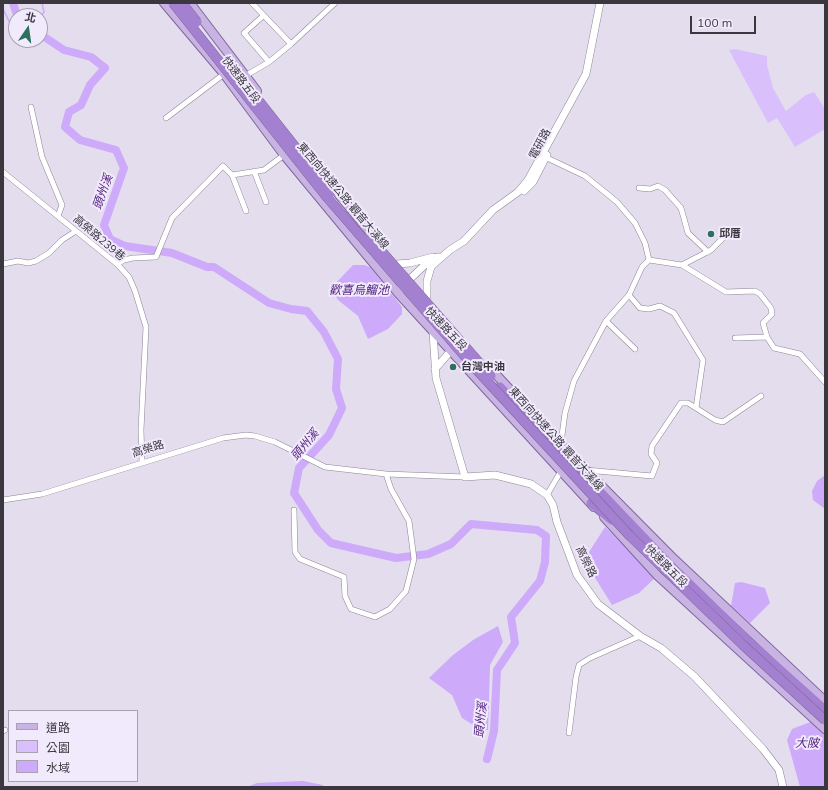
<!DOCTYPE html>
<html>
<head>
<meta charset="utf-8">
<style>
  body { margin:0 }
  #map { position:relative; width:828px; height:790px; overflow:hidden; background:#e4ddee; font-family:Mulish,"Noto Sans TC",sans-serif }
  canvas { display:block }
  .frame { position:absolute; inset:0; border:4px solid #3a373e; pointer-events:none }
  .legend { position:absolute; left:8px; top:710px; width:130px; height:72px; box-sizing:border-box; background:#f1eafc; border:1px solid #a8a2b0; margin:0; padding:5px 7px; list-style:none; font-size:12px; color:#3a373e }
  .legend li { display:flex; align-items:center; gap:8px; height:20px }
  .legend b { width:20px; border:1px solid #a8a2b0 }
  .north { position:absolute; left:8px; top:8px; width:40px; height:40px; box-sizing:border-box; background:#f1eafc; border:1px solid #a8a2b0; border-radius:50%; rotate:13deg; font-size:11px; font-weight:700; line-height:16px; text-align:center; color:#3a373e }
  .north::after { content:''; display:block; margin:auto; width:14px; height:18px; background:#2e6f5f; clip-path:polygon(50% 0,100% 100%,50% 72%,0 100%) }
  .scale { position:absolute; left:690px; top:16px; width:66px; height:18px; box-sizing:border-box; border:2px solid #3a373e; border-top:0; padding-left:5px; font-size:12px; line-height:14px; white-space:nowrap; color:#3a373e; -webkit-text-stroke:3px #f1eafc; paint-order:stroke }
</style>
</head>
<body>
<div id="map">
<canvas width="828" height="790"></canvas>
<div class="frame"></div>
<ul class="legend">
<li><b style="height:5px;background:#c8b3e3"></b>道路</li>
<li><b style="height:11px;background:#dabffd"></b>公園</li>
<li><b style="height:11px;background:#cdaafa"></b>水域</li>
</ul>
<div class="north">北</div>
<div class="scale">100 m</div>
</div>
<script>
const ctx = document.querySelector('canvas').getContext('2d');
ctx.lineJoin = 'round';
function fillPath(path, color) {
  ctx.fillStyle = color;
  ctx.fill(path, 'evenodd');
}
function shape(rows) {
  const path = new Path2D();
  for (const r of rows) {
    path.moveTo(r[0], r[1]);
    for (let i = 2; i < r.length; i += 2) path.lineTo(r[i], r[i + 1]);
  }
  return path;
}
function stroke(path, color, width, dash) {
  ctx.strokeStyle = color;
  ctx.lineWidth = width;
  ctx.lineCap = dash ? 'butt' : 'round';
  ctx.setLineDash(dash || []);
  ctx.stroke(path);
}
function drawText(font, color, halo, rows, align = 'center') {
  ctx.font = font + ' Mulish,"Noto Sans TC",sans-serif';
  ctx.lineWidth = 4;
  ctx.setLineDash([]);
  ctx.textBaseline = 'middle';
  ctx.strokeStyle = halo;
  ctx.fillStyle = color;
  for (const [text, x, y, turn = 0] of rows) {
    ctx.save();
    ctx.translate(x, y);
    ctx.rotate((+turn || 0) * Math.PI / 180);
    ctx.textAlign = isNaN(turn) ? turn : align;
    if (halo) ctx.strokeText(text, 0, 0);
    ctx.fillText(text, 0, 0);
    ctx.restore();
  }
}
fillPath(shape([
  [735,49,767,56,767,65,773,88,786,111,806,95,814,92,825,109,825,129,795,147,777,118,768,123,729,50]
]), '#dabffd');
fillPath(shape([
  [353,265,364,265,370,267,402,307,402,314,388,329,368,339,358,316,338,300,333,292,336,283],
  [825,475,825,509,813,500,812,491,817,481],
  [605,527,656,577,639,593,612,605,584,560],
  [741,582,765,588,770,603,750,623,731,606,735,583],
  [498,626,503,642,490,665,488,730,480,729,462,718,452,695,429,678,453,655,473,640],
  [813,721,825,732,825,787,800,787,787,740,792,729],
  [303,781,323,785,323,787,247,787,257,783]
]), '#cdaafa');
stroke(shape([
  [3,9,13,29,16,30],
  [40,18,44,12,42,3]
]), '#cdaafa', 1.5);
stroke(shape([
  [13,3,16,12,20,16],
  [40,34,64,50,91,57,105,68,90,85,81,105,69,112,65,127,80,140,116,150,124,168,104,225,110,239,125,246,172,253,207,267,214,267,269,303,291,309,307,311,324,332,338,359,336,389,342,408,329,435,299,468,294,493,318,530,331,543,396,558,428,554,451,544,471,524,537,530,546,536,545,562,540,581,511,617,515,643,497,670,494,731,487,759]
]), '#cdaafa', 8);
const street = shape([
  [252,3,291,44],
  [263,16,244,33,269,62],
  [245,76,269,62,291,44,335,3],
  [31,107,42,157,62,205,58,216],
  [166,118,224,74],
  [543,156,585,176,617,202,635,223,645,243,649,260],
  [254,171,266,202],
  [3,172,117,264,129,277,135,291,146,327,141,430,142,462],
  [232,175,246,211],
  [639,188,650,189,658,186,665,190,681,208,688,233,708,252],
  [649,260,682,265,726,292,755,291,760,294,771,308,772,314,763,323,767,337,774,348,800,354,825,382],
  [3,264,18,261,28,263,36,261,49,253,62,240,76,231],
  [117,264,124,260,133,258,156,257,172,218,223,166,232,175,264,170,284,155],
  [682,265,711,250,731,230],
  [629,295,640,308,649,309,660,306,674,313,703,360,696,408],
  [606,321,635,349],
  [735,338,767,337],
  [561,443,565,413,574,381,606,321,629,295,642,267,649,260],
  [586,470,652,476,657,463,651,454,652,446,681,403,688,403,715,420,723,422,761,396],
  [547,495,561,471],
  [3,500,42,494,223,438,246,435,255,436,275,442,325,467,386,474,465,477],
  [294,510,295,552,300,559,344,577,345,596,351,609,375,617,390,609,406,591,414,559,409,521,391,489,386,474],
  [3,731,5,730],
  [569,733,576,677,579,665,590,658,640,636]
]);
const secondary = shape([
  [524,191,533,182,547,155],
  [397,264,410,263,433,257],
  [398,293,410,279,429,261,438,257],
  [427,296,427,281,431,267,436,262,450,250,464,241,493,210,518,192,528,180,586,74,600,3],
  [433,332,436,378,465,477,495,475,531,484,547,495,553,505,557,522,577,575,598,604,640,636,661,648,694,676,763,749,779,770,783,787],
  [435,369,455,346]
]);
const primary = shape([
  [164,3,224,74,284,155,398,293,594,507],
  [190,3,257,91],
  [326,179,377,241],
  [488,366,574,458,674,559,825,701],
  [604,517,658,576,825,729]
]);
const highway = shape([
  [500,387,669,564,748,641,825,710],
  [591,503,612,520]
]);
stroke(street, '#8c8595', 6);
stroke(secondary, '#8c8595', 8);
stroke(primary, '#7f669d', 10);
stroke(highway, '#7f669d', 10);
stroke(street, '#fff', 5);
stroke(secondary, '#fff', 7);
stroke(primary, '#c8b3e3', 8);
stroke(highway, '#a480d0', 9);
const highwayBridge = shape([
  [173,3,325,195,475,368,630,536,743,645,825,720],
  [182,3,197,22],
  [248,87,331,192],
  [370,238,491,376]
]);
stroke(highwayBridge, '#7f669d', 10, []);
stroke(highwayBridge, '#a480d0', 9);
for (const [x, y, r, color] of [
  [711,234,4,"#2e6f5f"],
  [453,367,4,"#2e6f5f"]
]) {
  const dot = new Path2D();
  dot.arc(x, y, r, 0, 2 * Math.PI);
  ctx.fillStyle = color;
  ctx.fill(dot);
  stroke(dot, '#f1eafc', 1.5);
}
drawText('11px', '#3a373e', '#f1eafc', [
  ["快速路五段",241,80,53],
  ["電研路",540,144,-62],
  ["東西向快速公路 觀音大溪線",343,196,50],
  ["高榮路239巷",99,238,40],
  ["快速路五段",446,329,47],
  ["東西向快速公路 觀音大溪線",556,439,48],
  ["高榮路",148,449,-17],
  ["高榮路",586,562,64],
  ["快速路五段",666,566,45]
]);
drawText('bold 11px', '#3a373e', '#f1eafc', [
  ["邱厝",719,234],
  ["台灣中油",461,367]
], 'left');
drawText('italic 12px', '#52217d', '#f1eafc', [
  ["頭州溪",103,192,-70],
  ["歡喜烏鰡池",359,290],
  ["頭州溪",305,445,-50],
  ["頭州溪",481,720,-84],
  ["大陂",807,743]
]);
</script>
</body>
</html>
